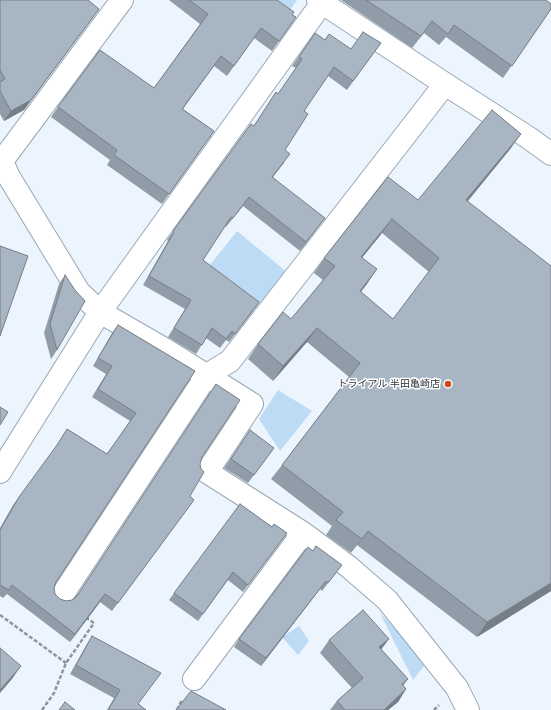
<!DOCTYPE html>
<html>
<head>
<meta charset="utf-8">
<style>
  body { margin:0 }
  canvas { display:block; background:#ecf4fd }
</style>
</head>
<body>
<canvas width="551" height="710"></canvas>
<script>
const ctx = document.querySelector('canvas').getContext('2d');
ctx.lineJoin = 'round';
function fillPath(path, color) {
  ctx.fillStyle = color;
  ctx.fill(path, 'evenodd');
}
function shape(rows) {
  const path = new Path2D();
  for (const r of rows) {
    path.moveTo(r[0], r[1]);
    for (let i = 2; i < r.length; i += 2) path.lineTo(r[i], r[i + 1]);
  }
  return path;
}
function stroke(path, color, width, dash) {
  ctx.strokeStyle = color;
  ctx.lineWidth = width;
  ctx.lineCap = dash ? 'butt' : 'round';
  ctx.setLineDash(dash || []);
  ctx.stroke(path);
}
function drawText(font, color, halo, rows, align = 'center') {
  ctx.font = font + ' Roboto,"Noto Sans JP",sans-serif';
  ctx.lineWidth = 3;
  ctx.setLineDash([]);
  ctx.textBaseline = 'middle';
  ctx.strokeStyle = halo;
  ctx.fillStyle = color;
  for (const [text, x, y, turn = 0] of rows) {
    ctx.save();
    ctx.translate(x, y);
    ctx.rotate((+turn || 0) * Math.PI / 180);
    ctx.textAlign = isNaN(turn) ? turn : align;
    if (halo) ctx.strokeText(text, 0, 0);
    ctx.fillText(text, 0, 0);
    ctx.restore();
  }
}
fillPath(shape([
  [264,0,297,0,286,16],
  [237,231,288,273,257,311,206,270],
  [278,390,312,411,280,451,259,419],
  [380,613,427,662,413,680],
  [299,626,309,641,298,655,282,637]
]), '#bedbf6');
const minor = shape([
  [318,0,445,84,529,138,551,154],
  [0,157,9,177,79,292,100,312,166,350,252,404,207,472,303,533,349,567,387,600,457,688,468,710],
  [2,161,122,0],
  [0,472,100,312,324,0],
  [61,597,207,375,230,361,445,84],
  [194,679,303,533]
]);
stroke(minor, '#9aa8b5', 24);
stroke(shape([
  [0,615,66,663],
  [42,710,54,693,66,663,94,623,85,617],
  [177,710,182,700],
  [434,710,439,705]
]), '#8f959d', 2.5, [4, 2]);
stroke(minor, '#fff', 22);
fillPath(shape([
  [0,0,99,9,24,110,4,121,0,114],
  [169,0,277,0,292,15,296,17,272,51,254,38,227,76,214,66,183,109,214,131,162,204,107,165,110,160,51,117,58,107,154,88,200,24],
  [341,0,546,0,551,9,503,78,446,37,439,45,424,33,412,48],
  [315,33,325,40,351,49,381,43,347,90,328,76,304,111,285,150,284,163,273,177,318,227,300,251,243,206,226,227,225,226,203,260,253,311,229,342,226,340,220,348,206,338,196,354,168,337,185,309,143,285,168,241,167,240,251,124,254,126,276,92,278,94,296,68,292,66],
  [511,148,468,201,551,591,477,637,357,545,351,553,326,535,332,526,271,479,282,465,349,377,307,342,273,381,248,359,258,344,291,319,323,280,314,273,324,258,418,200],
  [382,233,429,272,393,319,360,292,367,284,362,258],
  [65,275,57,350,51,359,44,333,59,284],
  [118,325,195,371,56,582,54,588,55,594,60,599,66,601,72,600,76,596,202,457,190,496,188,508,112,611,100,602,70,642,7,594,3,598,0,596,0,528,13,505,54,450,67,429,107,454,130,421,92,397,106,374,93,366,112,333],
  [244,439,274,448,248,483,224,468],
  [272,527,287,533,243,592,228,580,198,621,169,600,174,593],
  [336,573,322,591,320,589,261,666,234,647,239,639],
  [92,636,139,704,146,710,107,710,114,698,70,674,87,644],
  [389,639,381,649,408,679,403,686,406,689,398,702,388,710,330,710,337,701,352,688,320,653,329,640]
]), '#909ca7');
fillPath(shape([
  [99,9,24,110,4,121,11,111],
  [521,134,511,148,456,215,466,200],
  [325,218,318,227,300,251,306,242],
  [392,219,382,233,351,271,361,257],
  [377,269,367,284,350,306,360,291],
  [259,302,253,311,229,342],
  [317,328,307,342,273,381,283,366],
  [368,531,357,545,351,553,362,539],
  [326,581,320,589,261,666,266,658],
  [551,583,551,591,477,637,487,622],
  [105,594,100,602,70,642,75,634],
  [389,639,380,651,379,647],
  [21,666,12,679,0,693,0,690],
  [406,689,398,702,388,710,384,710]
]), '#767f88');
const building = shape([
  [0,0,88,0,99,9,31,100,11,111,0,91,0,82,5,79,0,70,0,0],
  [189,0,277,0,294,12,292,15,296,17,279,41,261,28,234,66,221,56,182,109,214,131,169,194,114,155,117,150,58,107,100,50,154,88,208,14,189,0],
  [366,0,546,0,551,4,551,9,512,66,454,25,448,34,432,21,421,36,366,0],
  [363,32,381,43,353,81,334,67,304,111,308,114,285,150,290,154,272,177,325,218,306,242,249,197,233,218,231,217,203,260,259,302,235,334,232,331,226,339,212,328,202,345,174,328,191,300,149,276,174,232,173,231,251,124,254,126,276,92,278,94,302,59,299,57,315,33,325,40,329,34,351,49,363,32],
  [492,110,521,134,466,200,551,266,551,583,487,622,368,531,362,539,336,520,343,512,282,465,360,363,317,328,283,366,258,344,283,312,291,319,335,266,324,258,388,177,418,200,492,110],
  [392,219,439,258,393,319,360,291,377,269,361,257,392,219],
  [0,246,28,256,0,336,0,246],
  [65,275,75,290,85,301,57,350,50,324,65,275],
  [118,325,195,371,56,582,54,588,55,594,60,599,66,601,72,600,77,596,216,384,240,400,202,457,200,464,201,469,204,472,190,496,194,500,118,603,105,594,75,634,12,585,9,590,0,585,0,530,19,497,57,445,67,429,107,454,136,413,98,389,112,366,98,358,118,325],
  [0,407,8,412,0,425,0,407],
  [250,430,274,448,254,475,231,459,250,430],
  [240,504,272,527,274,524,287,533,248,585,233,572,203,614,174,593,240,504],
  [316,546,342,565,328,583,326,581,266,658,239,639,308,547,313,551,316,546],
  [363,610,389,639,379,647,408,679,402,684,406,689,384,710,345,710,337,701,363,678,329,640,363,610],
  [92,636,161,673,138,704,146,710,108,710,120,690,76,665,92,636],
  [0,648,21,666,0,690,0,648],
  [191,691,226,710,176,710,191,691],
  [65,702,75,710,59,710,65,702]
]);
fillPath(building, '#a8b5c2');
stroke(building, '#767f88', 1);
for (const [x, y, r, color] of [
  [448,384,4,"#cf4817"]
]) {
  const dot = new Path2D();
  dot.arc(x, y, r, 0, 2 * Math.PI);
  ctx.fillStyle = color;
  ctx.fill(dot);
  stroke(dot, '#fff', 1.5);
}
drawText('10px', '#2d3238', '#fff', [
  ["トライアル 半田亀崎店",440,384]
], 'right');
</script>
</body>
</html>
